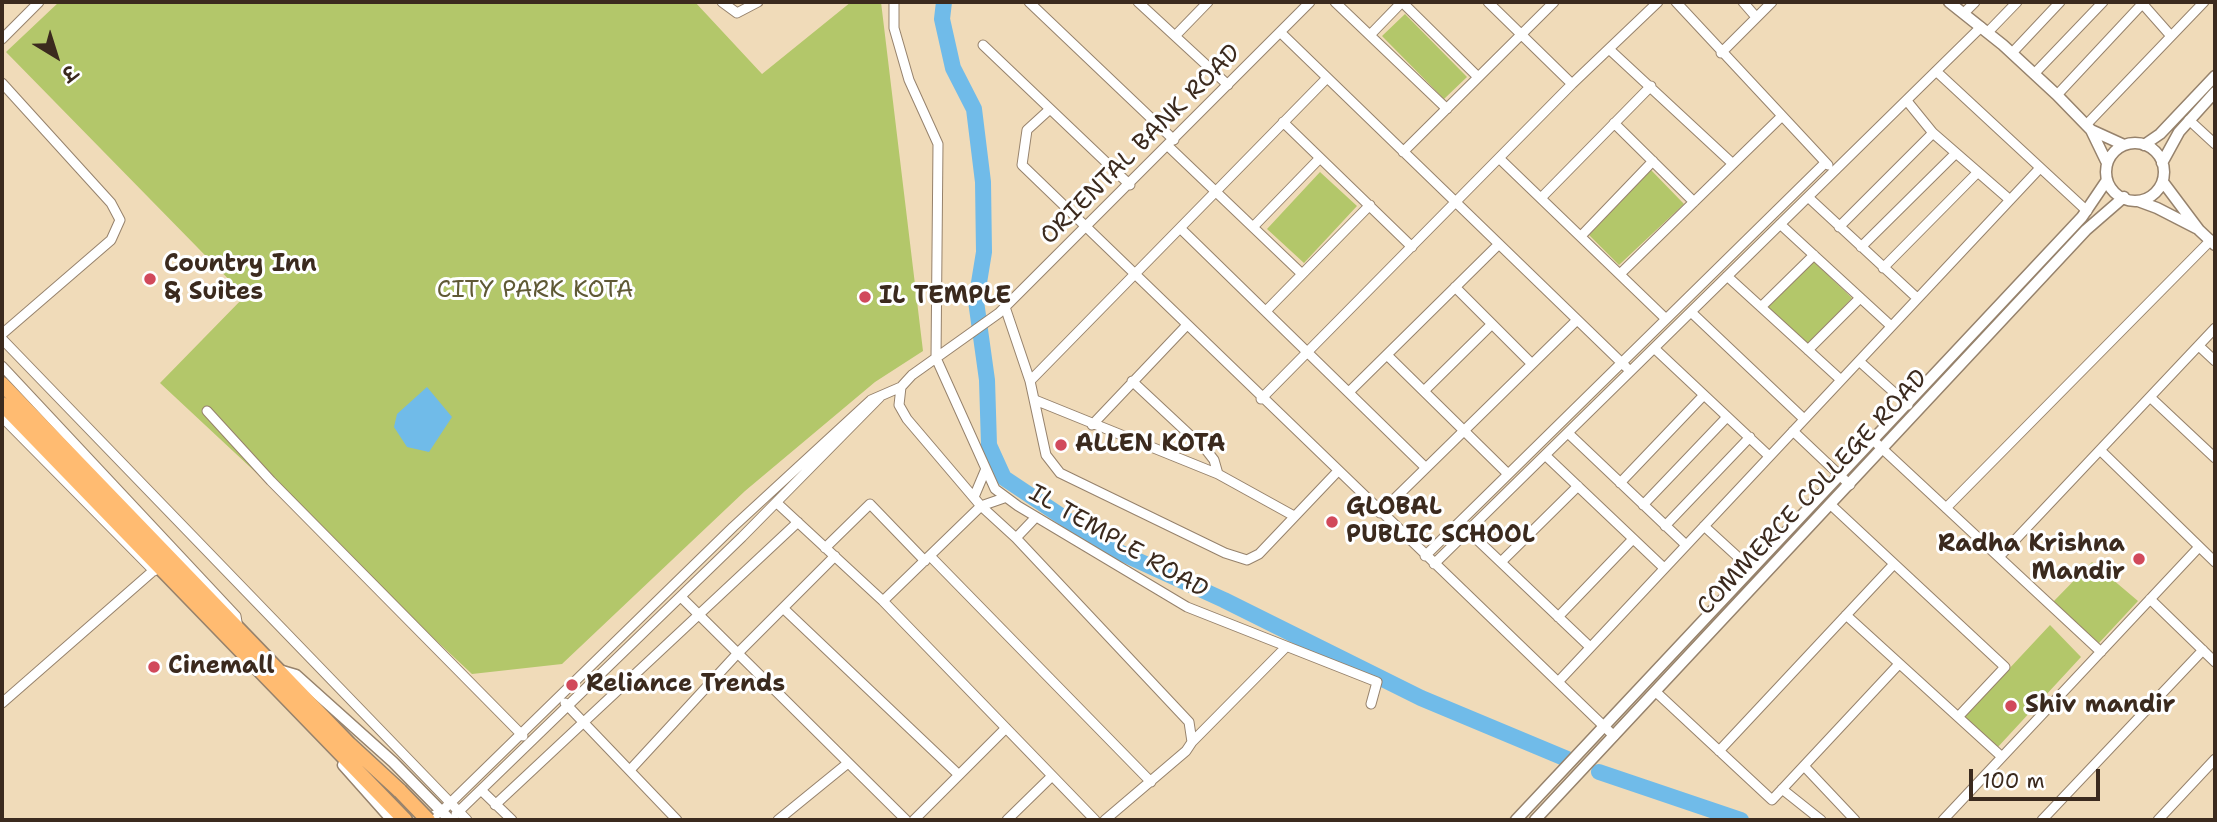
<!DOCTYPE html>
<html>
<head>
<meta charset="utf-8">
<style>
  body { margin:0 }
  #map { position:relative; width:2217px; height:822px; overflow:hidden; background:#f0dbb9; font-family:"Shantell Sans","Playpen Sans Deva",sans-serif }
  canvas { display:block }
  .frame { position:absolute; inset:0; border:4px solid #3b2a1e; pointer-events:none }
  .north { position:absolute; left:21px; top:21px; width:70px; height:70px; -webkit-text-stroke:5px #fff; paint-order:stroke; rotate:142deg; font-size:19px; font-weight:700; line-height:28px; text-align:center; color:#3b2a1e }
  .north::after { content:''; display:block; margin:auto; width:24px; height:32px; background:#3b2a1e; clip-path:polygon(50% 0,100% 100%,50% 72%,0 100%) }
  .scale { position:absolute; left:1969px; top:769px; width:131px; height:32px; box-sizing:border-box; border:4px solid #3b2a1e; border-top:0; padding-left:9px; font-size:21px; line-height:24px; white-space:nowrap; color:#3b2a1e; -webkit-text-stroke:5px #fff; paint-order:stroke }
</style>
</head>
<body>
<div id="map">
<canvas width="2217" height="822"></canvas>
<div class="frame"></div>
<div class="north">उ</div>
<div class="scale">100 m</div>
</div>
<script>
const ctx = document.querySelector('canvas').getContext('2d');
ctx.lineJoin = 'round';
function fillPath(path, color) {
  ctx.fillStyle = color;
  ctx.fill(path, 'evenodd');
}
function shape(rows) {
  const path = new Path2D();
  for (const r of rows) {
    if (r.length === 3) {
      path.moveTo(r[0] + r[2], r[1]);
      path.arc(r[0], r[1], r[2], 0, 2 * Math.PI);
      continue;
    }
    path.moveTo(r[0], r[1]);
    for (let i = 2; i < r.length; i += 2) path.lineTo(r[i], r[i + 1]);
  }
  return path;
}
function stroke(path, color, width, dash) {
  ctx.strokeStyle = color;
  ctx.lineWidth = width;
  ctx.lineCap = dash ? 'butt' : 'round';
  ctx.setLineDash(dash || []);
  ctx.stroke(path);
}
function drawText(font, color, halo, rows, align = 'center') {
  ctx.font = font + ' "Shantell Sans",sans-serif';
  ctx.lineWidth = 6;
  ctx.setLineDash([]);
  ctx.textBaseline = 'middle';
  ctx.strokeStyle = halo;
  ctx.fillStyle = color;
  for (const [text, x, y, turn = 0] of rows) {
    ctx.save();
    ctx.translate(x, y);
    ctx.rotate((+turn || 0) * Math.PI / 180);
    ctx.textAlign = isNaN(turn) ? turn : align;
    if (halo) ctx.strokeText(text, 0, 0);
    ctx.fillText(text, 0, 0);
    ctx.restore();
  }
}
fillPath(shape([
  [59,2,695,2,762,74,851,2,881,2,923,351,875,382,745,491,562,664,472,674,160,383,245,296,6,52],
  [1405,14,1467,77,1444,99,1382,36],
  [1651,170,1684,204,1619,265,1589,235],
  [1320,172,1357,206,1304,263,1267,229],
  [1812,260,1852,298,1808,345,1768,307],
  [2092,562,2138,601,2099,643,2053,602],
  [2050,625,2081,657,1997,748,1964,717]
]), '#b3c76a');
fillPath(shape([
  [427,387,452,417,429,452,407,447,394,427,397,414]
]), '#70bbe9');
stroke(shape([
  [944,2,942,19,953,68,974,109,983,182,984,252,976,301,987,380,989,445,1004,478,1106,546,1224,600,1421,698,1567,759],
  [1599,772,1741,820]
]), '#70bbe9', 16);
const minor = shape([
  [722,2,737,13,758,2],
  [894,2,894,28,909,80,938,144,936,358,995,489,1018,506,1187,607,1377,682,1371,704],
  [1029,2,1174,140],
  [1138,2,1228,85],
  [1335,2,1447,109],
  [1402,2,1478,77],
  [1488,2,1572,84],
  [1676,2,1828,165],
  [1743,2,1756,17],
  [2141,2,2171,36],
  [1964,13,1975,2],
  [1280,32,1626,367],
  [1988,32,2017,2],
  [1370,35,1402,2],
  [1175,36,1208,2],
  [2,39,39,2],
  [983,45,1130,185],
  [1609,49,1733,164],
  [1721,53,1772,2],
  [2012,53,2060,2],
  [1936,71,2087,211],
  [2034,74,2103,2],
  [2,83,111,203,120,220,111,240,2,334],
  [2057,95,2143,3],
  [1907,101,1933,133,2010,200],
  [1050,109,1027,130,1022,165,1614,736],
  [2189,120,2215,144],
  [1283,122,1412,247],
  [1614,123,1694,202],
  [2086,125,2204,2],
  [1168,146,1302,274],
  [1403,152,1554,2],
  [1500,159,1666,319],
  [1808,197,1917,298],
  [1541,198,1651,86],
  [1780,224,1891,326],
  [1253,227,1320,158],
  [1839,227,1933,133],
  [1180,228,1426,468],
  [1581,236,1653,161],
  [1861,247,1955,154],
  [1883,268,1977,173],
  [1620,274,1782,116],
  [1727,276,1841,380],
  [1455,287,1532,364],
  [1005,307,1030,381,1046,455,1060,473,1225,553,1247,560,1259,554,1337,472],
  [1761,307,1814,255],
  [1266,311,1370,205],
  [1691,312,1804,419],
  [2,339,467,820],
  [2199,346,2215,361],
  [1654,348,1769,456],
  [1808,350,1860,298],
  [1387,355,1508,474],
  [1859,361,1908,405],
  [2,366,236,616,238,628],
  [1030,381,1327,78],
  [1132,381,1207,451,1214,460,1218,474],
  [1424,391,1492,324],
  [1349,392,1499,244],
  [2150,397,2215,458],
  [1261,399,1572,84,1658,2],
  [1035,400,1218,474,1294,516],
  [207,411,271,481,523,736],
  [2,417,154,571],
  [1092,425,1186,326],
  [1793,431,1850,485],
  [1568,433,1686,545],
  [1874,441,2101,652],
  [2100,450,2215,562],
  [1545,455,1664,568],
  [1620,483,1703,396],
  [974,497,985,471],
  [1004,498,981,506,883,601,1095,820],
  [777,503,883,601],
  [1643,505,1727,417],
  [1831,505,2005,667,1958,717],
  [1946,508,2211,240],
  [1380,513,1577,320],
  [1665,526,1750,437],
  [1704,526,1751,569],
  [1468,531,1590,647],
  [1016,538,1036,517],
  [825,548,870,504,925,561],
  [930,556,1151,782],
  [1425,556,1825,163],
  [1999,557,2215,328],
  [1501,562,1578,486],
  [1434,564,1981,27],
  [681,597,906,820],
  [2150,599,2215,662],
  [783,608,959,775],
  [1846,615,2002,757],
  [1558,617,1633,539],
  [1558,682,2040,168],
  [1656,692,1772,800,1899,664],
  [2,703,161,564],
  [565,703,677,820],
  [1192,742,1286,647],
  [1719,751,1894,564],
  [1804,766,1855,820],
  [630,770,737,654,835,556],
  [1782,789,1821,820],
  [481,790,512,820],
  [495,805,798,522],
  [456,814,742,537,880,397],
  [424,820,441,812,733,527,871,400,901,387],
  [778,820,848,763],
  [914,820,1006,728],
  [1007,820,1052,776],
  [1105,820,1186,751,1192,742,1189,722,1016,538,981,506,907,419,899,405,901,387,912,375,999,313,1310,2],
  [1943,820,2199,547],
  [2042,820,2203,650],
  [2158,820,2215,759]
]);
const tertiary = shape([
  [1949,2,2003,45,2057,95,2091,130,2106,161],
  [2091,130,2124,145],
  [2135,172,29],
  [2144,145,2160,134,2215,76],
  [2162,163,2179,132,2215,92],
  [2163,182,2199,230,2215,245],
  [2138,201,2157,208,2196,228],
  [279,670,296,675,393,762,450,820],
  [343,765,392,820],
  [1516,820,2082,217,2107,180],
  [1535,820,2086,230,2124,197]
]);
const primary = shape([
  [2,384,349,744,400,791],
  [2,404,405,820]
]);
stroke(minor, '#96826c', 11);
stroke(tertiary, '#96826c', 13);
stroke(primary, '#96826c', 17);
stroke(minor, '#fff', 9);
stroke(tertiary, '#fff', 10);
stroke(primary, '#ffbb71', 14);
const primaryBridge = shape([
  [400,791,428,820]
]);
stroke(primaryBridge, '#96826c', 17, []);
stroke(primaryBridge, '#ffbb71', 14);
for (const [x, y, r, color] of [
  [150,279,7,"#d1495b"],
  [865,297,7,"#d1495b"],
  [1061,445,7,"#d1495b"],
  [1332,522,7,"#d1495b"],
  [2139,559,7,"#d1495b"],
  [154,667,7,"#d1495b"],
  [572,685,7,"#d1495b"],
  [2011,706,7,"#d1495b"]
]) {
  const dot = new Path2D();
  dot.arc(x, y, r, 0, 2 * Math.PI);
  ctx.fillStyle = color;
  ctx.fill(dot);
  stroke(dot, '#fff', 2.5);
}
drawText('24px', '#3b2a1e', '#fff', [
  ["ORIENTAL BANK ROAD",1141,145,-45],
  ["COMMERCE COLLEGE ROAD",1813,493,-47],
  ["IL TEMPLE ROAD",1118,542,30]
]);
drawText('bold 24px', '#3b2a1e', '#fff', [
  ["Country Inn",164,265],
  ["& Suites",164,293],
  ["IL TEMPLE",879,297],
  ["ALLEN KOTA",1075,445],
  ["GLOBAL",1346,508],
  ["PUBLIC SCHOOL",1346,536],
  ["Radha Krishna",2125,545,"right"],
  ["Mandir",2125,573,"right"],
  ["Cinemall",168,667],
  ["Reliance Trends",586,685],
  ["Shiv mandir",2025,706]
], 'left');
drawText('24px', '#5f5935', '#fff', [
  ["CITY PARK KOTA",535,291]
]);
</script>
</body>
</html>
